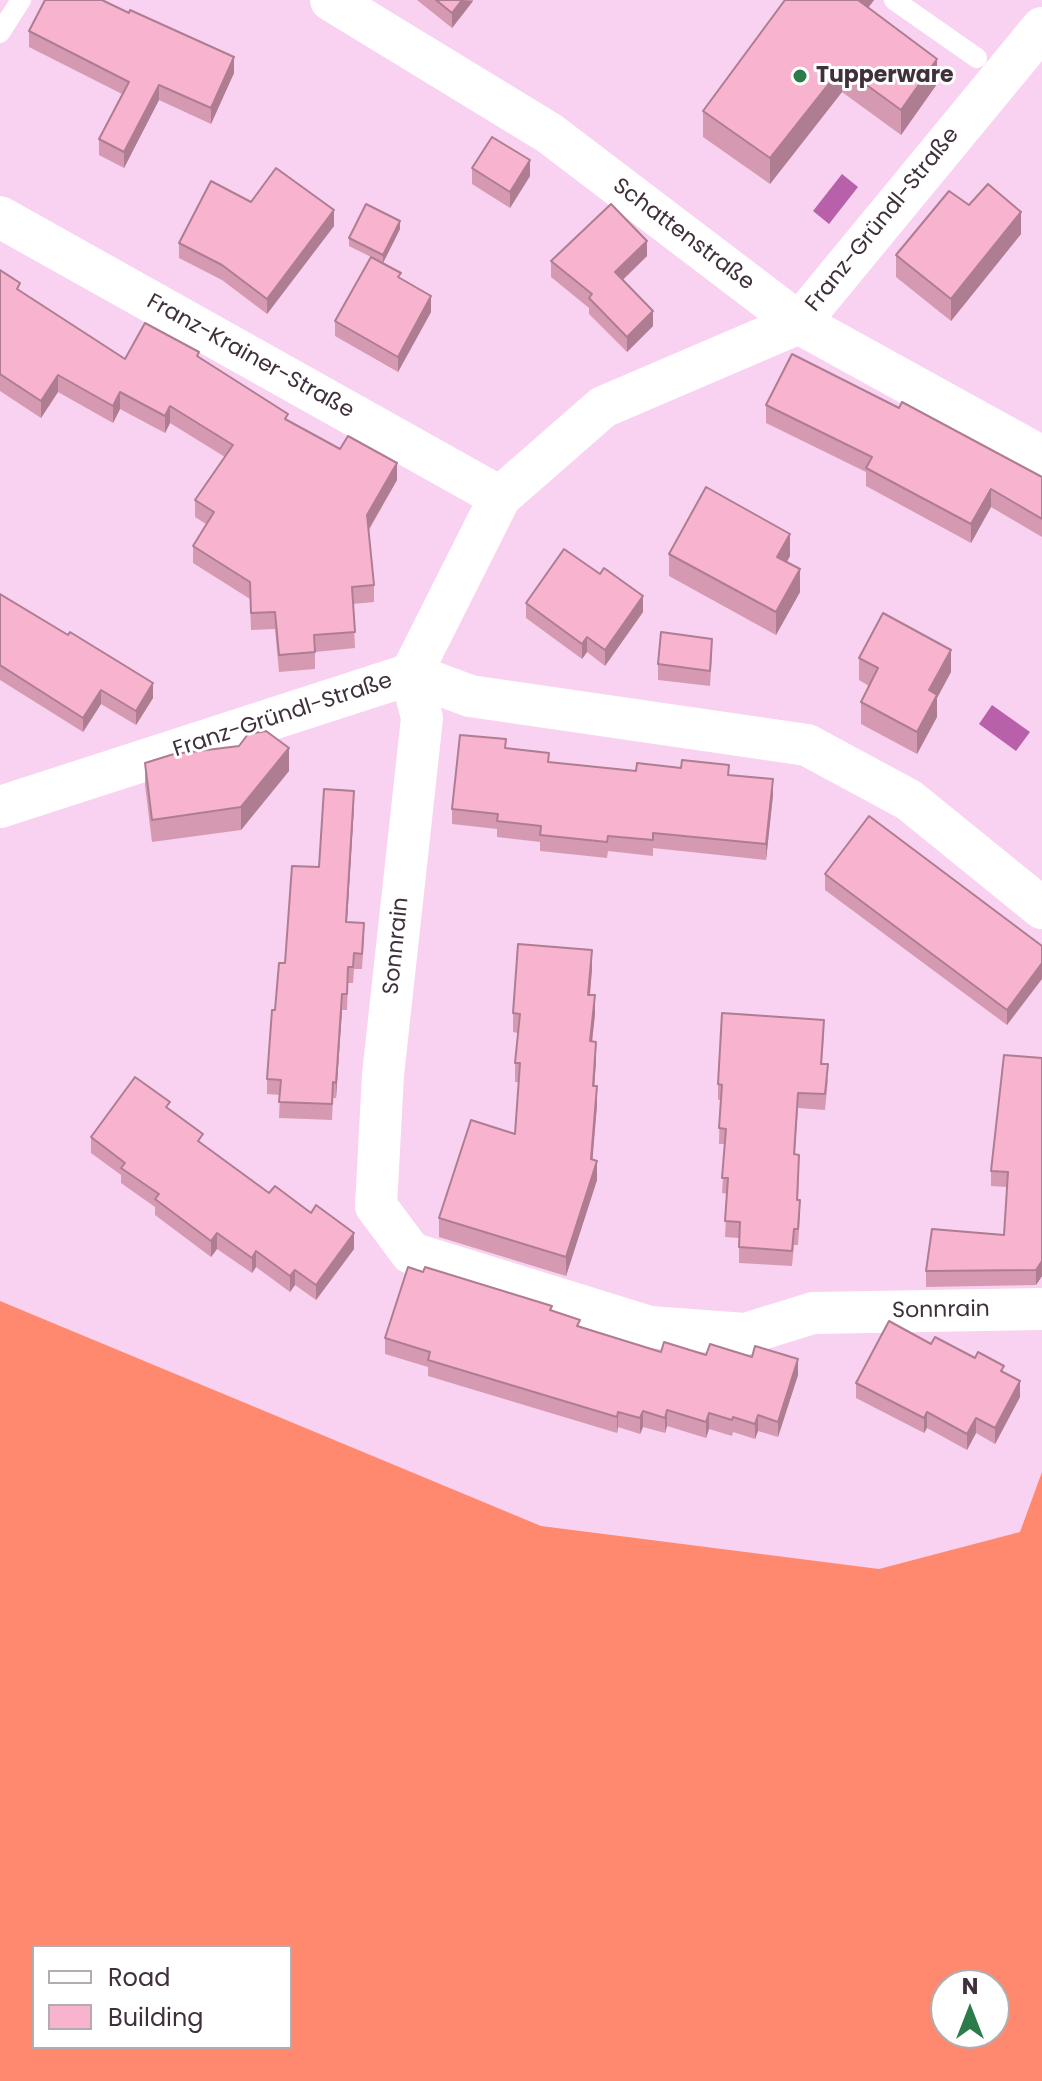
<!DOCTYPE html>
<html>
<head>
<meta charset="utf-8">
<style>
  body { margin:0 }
  #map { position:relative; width:1042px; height:2081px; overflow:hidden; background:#f8d2f0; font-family:Poppins,sans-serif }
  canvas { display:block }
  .legend { position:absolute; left:32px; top:1945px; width:260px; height:104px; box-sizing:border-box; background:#fff; border:2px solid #b2acb1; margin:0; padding:10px 14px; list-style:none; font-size:24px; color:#3f303c }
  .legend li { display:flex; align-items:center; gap:16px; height:40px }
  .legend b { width:40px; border:2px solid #b2acb1 }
  .north { position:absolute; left:930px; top:1969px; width:80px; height:80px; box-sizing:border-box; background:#fff; border:2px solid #b2acb1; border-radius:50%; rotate:0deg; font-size:22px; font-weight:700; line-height:32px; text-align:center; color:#3f303c }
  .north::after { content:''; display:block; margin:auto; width:28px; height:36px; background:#2c7b4b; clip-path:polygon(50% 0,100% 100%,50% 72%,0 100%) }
</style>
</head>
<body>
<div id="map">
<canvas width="1042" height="2081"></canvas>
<ul class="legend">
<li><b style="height:10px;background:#fff"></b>Road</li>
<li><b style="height:22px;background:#f8b3cf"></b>Building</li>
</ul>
<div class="north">N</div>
</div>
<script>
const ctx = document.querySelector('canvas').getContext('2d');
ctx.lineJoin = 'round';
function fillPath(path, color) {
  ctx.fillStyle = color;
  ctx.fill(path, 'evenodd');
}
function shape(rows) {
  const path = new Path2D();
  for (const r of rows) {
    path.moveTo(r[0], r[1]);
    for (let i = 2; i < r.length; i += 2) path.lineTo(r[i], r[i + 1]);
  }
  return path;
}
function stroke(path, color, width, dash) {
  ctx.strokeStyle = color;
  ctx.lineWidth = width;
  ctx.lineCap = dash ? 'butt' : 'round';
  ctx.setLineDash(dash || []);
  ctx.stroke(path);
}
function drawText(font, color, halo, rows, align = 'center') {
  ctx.font = font + ' Poppins,sans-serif';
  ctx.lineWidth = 6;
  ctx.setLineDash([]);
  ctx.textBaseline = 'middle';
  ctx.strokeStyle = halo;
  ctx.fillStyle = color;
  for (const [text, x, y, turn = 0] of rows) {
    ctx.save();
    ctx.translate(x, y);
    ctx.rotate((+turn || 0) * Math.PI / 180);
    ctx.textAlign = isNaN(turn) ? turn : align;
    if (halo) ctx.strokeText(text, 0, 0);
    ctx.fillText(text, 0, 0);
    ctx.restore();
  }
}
fillPath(shape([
  [0,1301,541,1526,879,1569,1020,1532,1042,1472,1042,2081,0,2081],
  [34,1947,290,1947,290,2047,34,2047],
  [946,1985,994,1985,994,2033,946,2033]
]), '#fe896f');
fillPath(shape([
  [842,174,858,187,829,224,813,211],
  [992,705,1030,732,1016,751,979,724]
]), '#b960ab');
stroke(shape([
  [894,0,977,58],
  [0,33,21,0]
]), '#fff', 20);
stroke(shape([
  [331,0,549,133,799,323,1042,457],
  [0,217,500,497],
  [411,674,422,718,383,1075,376,1206,411,1253,650,1327,745,1334,813,1313,1042,1309],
  [411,674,470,696,807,745,909,800,1042,908],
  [0,807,411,674,500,497,603,407,799,323,1042,28]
]), '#fff', 42);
fillPath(shape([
  [417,0,473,0,473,1,452,28],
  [785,0,874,0,868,8,937,84,901,135,842,92,770,184,703,137,703,111],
  [29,31,234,73,211,124,159,100,124,168,99,155,99,139,122,94,29,47],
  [472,168,530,176,510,208,472,184],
  [251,202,334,226,267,314,222,280,179,258,179,243],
  [969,205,1021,234,951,321,896,277,896,255],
  [400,229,383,263,401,279,431,312,398,372,335,336,335,321,371,257,349,246,349,238],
  [647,256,623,280,653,326,627,352,589,314,589,308,551,277,551,261],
  [0,270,20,291,125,359,199,358,288,420,397,480,369,530,374,585,374,602,353,604,355,648,315,652,315,669,279,672,275,629,251,630,250,599,193,563,193,546,206,524,195,517,195,500,225,457,170,423,165,433,120,409,113,423,58,392,41,418,0,391],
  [766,405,899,408,1042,477,1042,537,991,507,971,543,866,486,866,472,766,423],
  [669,554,790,556,787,562,800,592,776,635,669,576],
  [0,594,153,698,136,725,101,704,83,732,0,680],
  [526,603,643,612,605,666,587,652,582,659,526,618],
  [712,654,710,686,658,680,658,664],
  [859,658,951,672,937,698,937,717,917,754,861,724,861,702,869,686,859,680],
  [239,746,289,771,241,830,152,842,145,785,145,763],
  [506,748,549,762,636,771,729,775,773,795,766,860,653,848,653,856,608,851,607,858,540,851,540,842,497,837,497,829,452,824,452,809],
  [354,806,347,922,364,939,362,969,354,969,353,983,348,983,347,1010,342,1010,336,1098,333,1098,332,1120,279,1118,280,1095,267,1094,267,1079,275,1010,285,963,319,867],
  [825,874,1042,946,1007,1025,825,890],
  [592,969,590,995,595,1014,592,1041,596,1061,594,1086,597,1105,592,1159,597,1180,566,1276,439,1237,439,1218,515,1134,519,1082,515,1082,515,1063,518,1033,513,1032,513,1013],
  [824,1036,822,1064,828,1080,825,1110,798,1108,795,1155,799,1171,798,1200,800,1215,798,1245,794,1245,792,1266,739,1263,739,1238,725,1237,727,1194,722,1193,725,1144,719,1144,720,1100,718,1100,718,1084],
  [1042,1058,1042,1276,1036,1285,926,1287,926,1271,1004,1235,1007,1187,991,1186,991,1171],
  [170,1110,203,1145,269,1193,354,1249,316,1300,295,1285,290,1292,256,1267,252,1273,217,1249,211,1257,155,1215,155,1207,121,1183,121,1175,91,1153,91,1137],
  [552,1311,580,1326,661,1352,706,1355,798,1375,778,1437,758,1431,755,1439,733,1432,732,1436,709,1429,706,1438,667,1426,665,1433,643,1427,640,1434,618,1427,617,1433,428,1376,428,1367,385,1354,385,1338],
  [931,1344,1004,1373,1020,1397,995,1444,976,1433,967,1450,927,1428,924,1433,856,1398,856,1383]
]), '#d59ab2');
fillPath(shape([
  [462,0,473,1,452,28,452,13],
  [856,0,874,0,856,24],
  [234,57,234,73,211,124,211,108],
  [937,59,937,84,901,135,901,110],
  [842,67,842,92,770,184,770,158],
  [159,85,159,100,124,168,124,152],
  [530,160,530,176,510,208,510,192],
  [334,210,334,226,267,314,267,299],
  [1021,212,1021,234,951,321,951,299],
  [400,221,400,229,383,263,383,255],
  [647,241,647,256,615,287,615,272],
  [431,296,431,312,398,372,398,357],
  [653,311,653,326,627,352,627,337],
  [58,375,58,392,41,418,41,401],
  [120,392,120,409,113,423,113,406],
  [170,406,170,423,165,433,165,416],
  [397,463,397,480,367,532,367,515],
  [991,489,991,507,971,543,971,524],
  [790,534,790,556,777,579,777,557],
  [800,569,800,592,776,635,776,612],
  [643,596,643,612,605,666,605,650],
  [587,637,587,652,582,659,582,644],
  [951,650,951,672,937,698,937,717,917,754,917,732,929,690],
  [153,683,153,698,136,725,136,711],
  [101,690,101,704,83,732,83,718],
  [289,748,289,771,241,830,241,807],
  [773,779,773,795,766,860,766,844],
  [354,791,354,806,346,937,346,922],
  [592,950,592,969,588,1014,588,995],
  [1042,963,1042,979,1007,1025,1007,1010],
  [342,994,342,1010,336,1098,336,1083],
  [595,995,595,1014,590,1060,590,1041],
  [596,1042,596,1061,593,1105,593,1086],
  [597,1086,597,1105,591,1178,591,1159],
  [597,1161,597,1180,566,1276,566,1257],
  [217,1233,217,1249,211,1257,211,1241],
  [354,1233,354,1249,316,1300,316,1285],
  [256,1251,256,1267,252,1273,252,1258],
  [1042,1261,1042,1276,1036,1285,1036,1270],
  [295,1270,295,1285,290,1292,290,1276],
  [798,1359,798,1375,778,1437,778,1422],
  [1020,1381,1020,1397,995,1444,995,1428],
  [667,1410,667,1426,665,1433,665,1418],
  [643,1411,643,1427,640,1434,640,1418],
  [618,1412,618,1427,617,1433,617,1417],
  [927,1412,927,1428,924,1433,924,1418],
  [709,1413,709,1429,706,1438,706,1422],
  [758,1415,758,1431,755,1439,755,1424],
  [976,1418,976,1433,967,1450,967,1434]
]), '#ae7d91');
const building = shape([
  [45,0,102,0,129,13,130,10,234,57,211,108,159,85,124,152,99,139,129,82,29,31,45,0],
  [436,0,462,0,452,13,436,0],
  [785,0,858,0,937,59,901,110,842,67,770,158,703,111,785,0],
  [492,137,530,160,510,192,472,168,492,137],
  [276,168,334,210,267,299,222,265,179,243,211,181,251,202,276,168],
  [988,184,1021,212,951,299,896,255,949,191,969,205,988,184],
  [366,204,400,221,383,255,349,238,366,204],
  [611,204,647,241,615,272,653,311,627,337,589,298,592,294,551,261,611,204],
  [371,257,401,273,398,277,431,296,398,357,335,321,371,257],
  [0,270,20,283,17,289,125,359,145,323,199,352,197,356,288,414,285,419,340,449,348,436,397,463,367,515,374,585,352,587,355,632,314,635,315,652,279,655,275,612,251,613,250,582,193,546,214,512,195,500,233,445,170,406,165,416,120,392,113,406,58,375,41,401,0,374,0,270],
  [792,354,899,408,902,402,1042,477,1042,519,991,489,971,524,866,468,872,457,766,405,792,354],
  [706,487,790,534,777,557,800,569,776,612,669,554,706,487],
  [564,549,600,574,604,568,643,596,605,650,587,637,582,644,526,603,564,549],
  [0,594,68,635,70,632,153,683,136,711,101,690,83,718,0,665,0,594],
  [883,613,951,650,929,690,937,695,917,732,861,702,878,668,859,658,883,613],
  [661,632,712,639,710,671,658,664,661,632],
  [266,731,289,748,241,807,152,820,145,763,174,754,239,746,248,734,266,731],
  [460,735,506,739,505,748,549,753,548,762,636,771,637,763,681,768,682,760,729,765,728,775,773,779,766,844,653,833,653,840,608,836,607,842,540,835,541,826,497,821,498,814,452,809,460,735],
  [324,789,354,791,346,922,364,923,362,954,354,953,353,967,348,967,347,994,342,994,336,1083,333,1082,332,1104,279,1102,281,1080,267,1079,272,1010,275,1010,279,963,285,963,292,866,319,867,324,789],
  [869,816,1042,946,1042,963,1007,1010,825,874,869,816],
  [518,944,592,950,588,995,595,995,590,1041,596,1042,593,1086,597,1086,591,1159,597,1161,566,1257,439,1218,471,1120,515,1134,520,1063,515,1063,520,1014,513,1013,518,944],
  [722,1013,824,1020,821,1064,828,1064,825,1094,798,1093,794,1154,799,1155,797,1200,800,1200,798,1229,794,1229,792,1251,739,1247,740,1222,725,1221,728,1178,722,1178,726,1129,719,1128,722,1085,718,1084,722,1013],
  [1004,1055,1042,1058,1042,1261,1036,1270,926,1271,932,1229,1004,1235,1008,1172,991,1171,1004,1055],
  [135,1077,170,1102,166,1107,203,1134,198,1141,269,1193,275,1186,311,1213,316,1205,354,1233,316,1285,295,1270,290,1276,256,1251,252,1258,217,1233,211,1241,155,1199,159,1194,121,1168,125,1163,91,1137,135,1077],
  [408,1267,423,1272,425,1267,552,1306,550,1310,580,1320,577,1326,661,1352,664,1342,706,1355,710,1344,752,1357,755,1346,798,1359,778,1422,758,1415,755,1424,733,1417,732,1420,709,1413,706,1422,667,1410,665,1418,643,1411,640,1418,618,1412,617,1417,428,1360,430,1352,385,1338,408,1267],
  [889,1321,931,1344,935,1337,975,1358,978,1352,1004,1366,1001,1371,1020,1381,995,1428,976,1418,967,1434,927,1412,924,1418,856,1383,889,1321]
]);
fillPath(building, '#f8b3cf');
stroke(building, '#ae7d91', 2);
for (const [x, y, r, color] of [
  [800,76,8,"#2c7b4b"]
]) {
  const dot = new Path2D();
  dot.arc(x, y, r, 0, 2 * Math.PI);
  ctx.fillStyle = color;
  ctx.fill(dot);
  stroke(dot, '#fff', 3);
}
drawText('bold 22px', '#3f303c', '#fff', [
  ["Tupperware",816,76]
], 'left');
drawText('22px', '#3f303c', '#fff', [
  ["Franz-Gründl-Straße",883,220,-51],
  ["Schattenstraße",683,235,37],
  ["Franz-Krainer-Straße",250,357,29],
  ["Franz-Gründl-Straße",283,716,-18],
  ["Sonnrain",397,946,-84],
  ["Sonnrain",941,1311,-1]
]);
</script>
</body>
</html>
